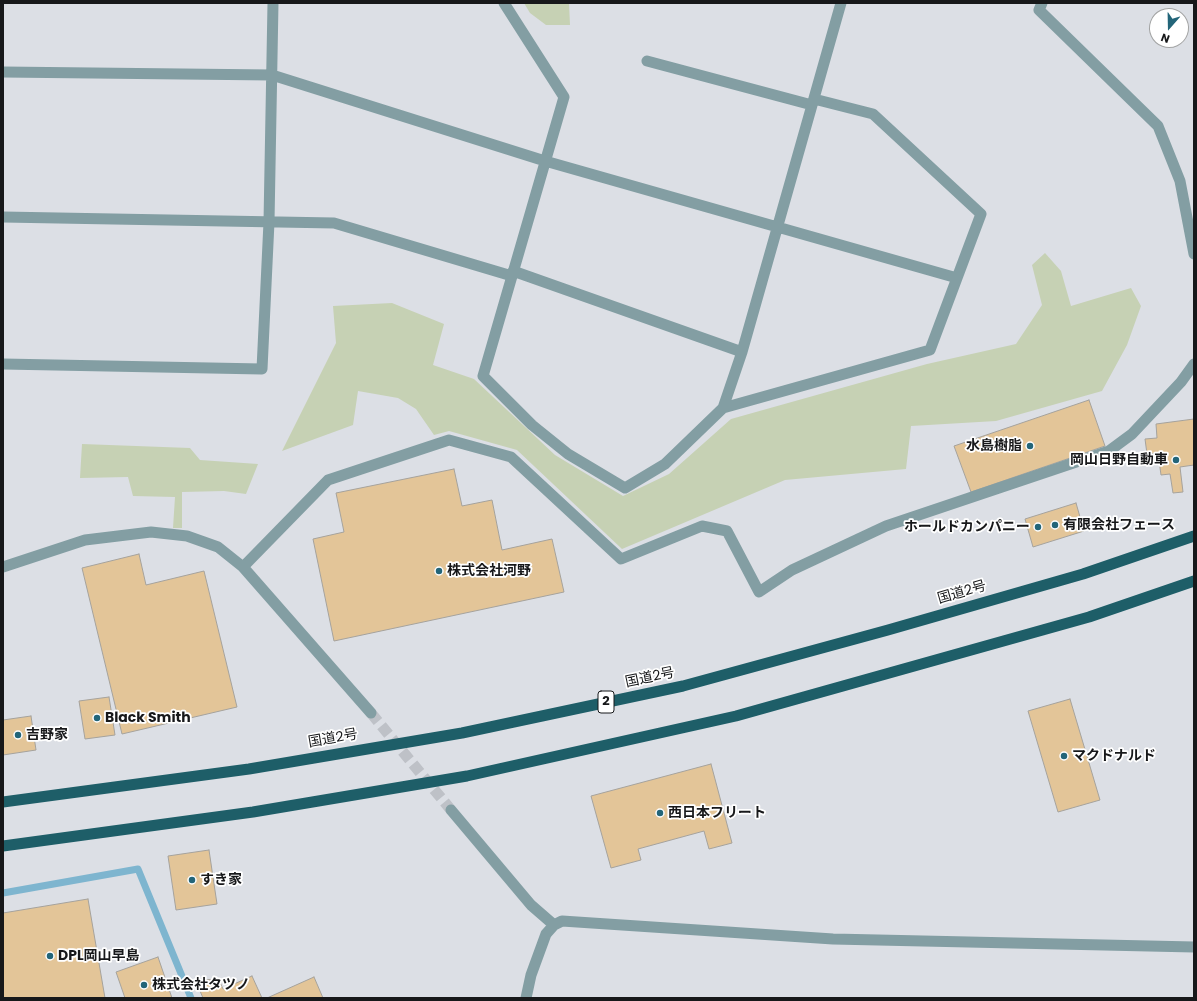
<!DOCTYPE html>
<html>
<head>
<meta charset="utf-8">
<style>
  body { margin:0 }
  #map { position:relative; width:1197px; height:1001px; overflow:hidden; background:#dcdfe5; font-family:Poppins,sans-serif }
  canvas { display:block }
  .frame { position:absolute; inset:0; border:4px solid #17181a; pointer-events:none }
  .north { position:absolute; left:1149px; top:8px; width:40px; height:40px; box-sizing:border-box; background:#fff; border:1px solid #a2a3a3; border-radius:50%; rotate:200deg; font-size:11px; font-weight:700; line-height:16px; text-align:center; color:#17181a }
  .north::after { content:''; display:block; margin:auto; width:14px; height:18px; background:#236579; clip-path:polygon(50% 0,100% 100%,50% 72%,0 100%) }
</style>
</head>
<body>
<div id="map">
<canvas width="1197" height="1001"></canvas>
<div class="frame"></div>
<div class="north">N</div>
</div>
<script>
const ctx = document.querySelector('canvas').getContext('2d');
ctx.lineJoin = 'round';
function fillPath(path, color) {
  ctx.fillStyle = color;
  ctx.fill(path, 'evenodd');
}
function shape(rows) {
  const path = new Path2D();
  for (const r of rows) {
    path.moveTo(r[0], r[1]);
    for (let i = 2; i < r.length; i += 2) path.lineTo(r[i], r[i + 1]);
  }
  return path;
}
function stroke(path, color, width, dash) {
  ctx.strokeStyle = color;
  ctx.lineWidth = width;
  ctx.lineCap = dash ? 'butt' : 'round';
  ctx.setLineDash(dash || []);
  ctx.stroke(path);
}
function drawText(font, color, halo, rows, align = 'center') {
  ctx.font = font + ' Poppins,"Noto Sans JP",sans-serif';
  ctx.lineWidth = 3.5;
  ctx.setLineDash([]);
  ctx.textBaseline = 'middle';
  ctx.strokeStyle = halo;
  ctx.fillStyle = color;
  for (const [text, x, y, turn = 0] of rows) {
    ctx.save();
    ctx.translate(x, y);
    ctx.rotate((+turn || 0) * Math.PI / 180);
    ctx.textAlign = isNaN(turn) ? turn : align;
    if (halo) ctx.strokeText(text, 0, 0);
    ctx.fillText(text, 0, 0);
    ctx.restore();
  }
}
fillPath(shape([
  [524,3,569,3,570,25,546,25,530,13],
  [1045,253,1061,271,1071,306,1131,288,1141,306,1127,345,1102,391,996,421,911,426,906,469,785,480,622,549,517,450,449,431,434,435,416,409,398,398,358,391,353,425,282,451,336,343,333,306,392,303,444,324,433,365,474,379,555,455,623,496,669,474,731,419,927,364,1016,344,1042,305,1032,265],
  [82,444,190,448,200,460,258,464,246,494,224,491,182,492,182,528,173,528,175,497,133,496,128,477,80,478]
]), '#c6d1b4');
stroke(shape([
  [3,893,138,869,191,998]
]), '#7eb5cf', 7);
const building = shape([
  [1089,400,1105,446,971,492,954,446,1089,400],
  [1194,419,1194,465,1180,467,1183,492,1173,493,1170,474,1161,475,1158,453,1147,454,1145,439,1157,438,1156,424,1194,419],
  [454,469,462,506,492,500,502,550,552,539,564,592,334,641,313,539,344,532,336,493,454,469],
  [1076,503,1084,531,1033,547,1025,519,1076,503],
  [139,554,146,585,204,571,237,707,122,734,82,568,139,554],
  [109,697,115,735,85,739,79,701,109,697],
  [1070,699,1100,800,1058,812,1028,711,1070,699],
  [31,716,36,750,3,755,3,720,31,716],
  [711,764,732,843,709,849,704,831,638,849,641,860,611,868,591,796,711,764],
  [209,850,217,904,176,910,168,856,209,850],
  [88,899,105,998,3,998,3,913,88,899],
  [158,957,172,998,125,998,116,972,158,957],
  [252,976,262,998,203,998,195,979,219,980,223,989,252,976],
  [314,977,323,998,267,998,314,977]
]);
fillPath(building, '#e3c598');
stroke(building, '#a5a29c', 1);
stroke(shape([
  [371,713,451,810]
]), '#bec1c7', 11, [11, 5.5]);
stroke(shape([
  [504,3,564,97,483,376,532,425,568,454,625,488,665,464,723,408,930,350,981,214,873,114,814,99],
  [1042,3,1039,10,1158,126,1180,181,1194,254],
  [647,61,812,105],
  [3,72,272,75,545,161,957,278],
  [3,217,334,223,512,276],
  [513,271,742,352],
  [3,364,262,369,269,222,273,3],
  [723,408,742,352,841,3],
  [3,567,85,540,151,532,187,536,218,547,243,567,371,713],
  [243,567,328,480,449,440,511,457,621,559,702,526,727,531,759,592,792,570,886,526,1109,451,1132,434,1181,382,1194,364],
  [451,810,531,905,554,925],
  [526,998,531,975,546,934,554,925,562,921,833,939,1194,947]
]), '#839ea3', 11);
stroke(shape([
  [3,802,249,769,462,733,683,686,888,630,1083,574,1194,536],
  [3,846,253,812,467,776,736,716,1089,617,1194,581]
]), '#1e5e68', 11);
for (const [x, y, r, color] of [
  [1030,446,4,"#236579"],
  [1176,460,4,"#236579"],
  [1055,525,4,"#236579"],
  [1038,527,4,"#236579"],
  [439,571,4,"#236579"],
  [97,718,4,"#236579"],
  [18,735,4,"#236579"],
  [1064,756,4,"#236579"],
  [660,813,4,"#236579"],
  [192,880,4,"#236579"],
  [50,956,4,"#236579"],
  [144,985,4,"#236579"]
]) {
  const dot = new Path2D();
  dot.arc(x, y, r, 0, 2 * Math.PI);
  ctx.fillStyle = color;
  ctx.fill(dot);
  stroke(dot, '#fff', 1.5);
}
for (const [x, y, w] of [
  [606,702,16]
]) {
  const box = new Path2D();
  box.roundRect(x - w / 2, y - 11, w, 22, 3);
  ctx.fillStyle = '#fff';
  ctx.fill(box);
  stroke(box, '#17181a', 1);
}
drawText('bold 13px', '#17181a', null, [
  ["2",606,702]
]);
drawText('bold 14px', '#17181a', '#fff', [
  ["水島樹脂",1022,446,"right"],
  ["岡山日野自動車",1168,460,"right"],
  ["有限会社フェース",1063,525],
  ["ホールドカンパニー",1030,527,"right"],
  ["株式会社河野",447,571],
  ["Black Smith",105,718],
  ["吉野家",26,735],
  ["マクドナルド",1072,756],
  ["西日本フリート",668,813],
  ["すき家",200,880],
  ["DPL岡山早島",58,956],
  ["株式会社タツノ",152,985]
], 'left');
drawText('14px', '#17181a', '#fff', [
  ["国道2号",962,593,-16],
  ["国道2号",650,678,-12],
  ["国道2号",333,739,-10]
]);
</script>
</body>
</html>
